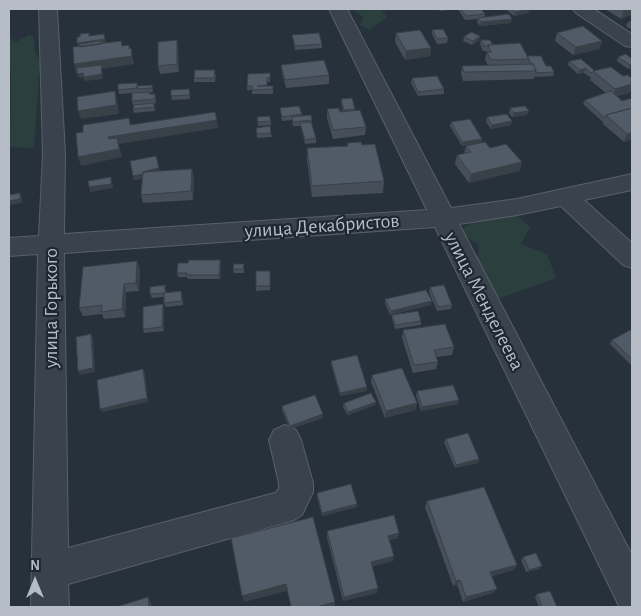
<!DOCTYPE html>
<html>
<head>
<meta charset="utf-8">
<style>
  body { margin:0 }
  #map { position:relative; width:641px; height:616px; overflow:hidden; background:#27313b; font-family:"Alegreya Sans",sans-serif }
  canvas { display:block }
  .frame { position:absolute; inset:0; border:10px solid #b6bdc7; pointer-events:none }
  .north { position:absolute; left:10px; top:556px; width:50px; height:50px; -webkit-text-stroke:4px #1f2731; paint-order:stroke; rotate:0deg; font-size:14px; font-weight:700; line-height:20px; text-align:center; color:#b6bdc7 }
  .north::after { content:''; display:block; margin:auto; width:18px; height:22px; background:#b6bdc7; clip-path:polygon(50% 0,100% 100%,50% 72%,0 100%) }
</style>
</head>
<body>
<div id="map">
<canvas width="641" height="616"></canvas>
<div class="frame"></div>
<div class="north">N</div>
</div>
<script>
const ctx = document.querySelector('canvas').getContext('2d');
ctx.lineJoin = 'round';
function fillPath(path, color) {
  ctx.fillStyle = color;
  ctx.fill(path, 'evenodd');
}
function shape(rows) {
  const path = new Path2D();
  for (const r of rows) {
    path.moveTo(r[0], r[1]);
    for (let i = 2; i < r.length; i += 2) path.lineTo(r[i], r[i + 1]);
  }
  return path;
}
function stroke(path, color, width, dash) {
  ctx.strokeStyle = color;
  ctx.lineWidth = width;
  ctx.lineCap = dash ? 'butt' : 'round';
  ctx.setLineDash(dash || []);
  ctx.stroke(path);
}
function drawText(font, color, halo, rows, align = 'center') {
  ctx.font = font + ' "Alegreya Sans",sans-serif';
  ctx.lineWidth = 4.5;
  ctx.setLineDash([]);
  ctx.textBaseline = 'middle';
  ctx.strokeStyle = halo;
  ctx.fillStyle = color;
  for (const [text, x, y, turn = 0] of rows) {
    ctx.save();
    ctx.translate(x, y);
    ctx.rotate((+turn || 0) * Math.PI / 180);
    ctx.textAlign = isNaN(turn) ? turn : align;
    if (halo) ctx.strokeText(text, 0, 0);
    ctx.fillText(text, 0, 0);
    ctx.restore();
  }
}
fillPath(shape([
  [352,9,381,9,387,17,369,30,360,25,364,18],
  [28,35,33,36,35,51,40,63,34,148,10,147,11,71,9,71,9,37,16,42],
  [513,212,530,227,521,244,547,254,556,278,498,299,476,265,479,246,459,231,473,222]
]), '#2b3f3e');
fillPath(shape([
  [590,9,596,9,632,33,632,37,590,9]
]), '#3e4f62');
const minor = shape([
  [39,9,57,9,65,154,64,234,427,210,329,9,347,9,451,208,517,199,632,174,632,190,584,200,632,243,632,268,623,265,561,206,517,215,459,224,632,555,632,607,619,606,435,227,64,253,68,548,275,493,279,489,279,483,269,440,274,430,285,425,296,430,301,440,313,483,313,492,302,515,294,520,68,584,69,607,31,607,38,254,9,256,9,238,39,236,43,154,39,9],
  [573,9,593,9,632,34,632,47,625,46,576,13,573,9]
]);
stroke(minor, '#58606a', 2);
fillPath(minor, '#3a424c');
fillPath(shape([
  [438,9,481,9,485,14,485,17,511,23,480,26,477,22,478,19,465,20,458,9,440,11],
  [507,9,529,9,528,13,514,16,507,10],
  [605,9,632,9,621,19],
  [632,21,632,30,626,26,628,22],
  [432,30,448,38,447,43,437,44,432,34],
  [396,33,431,48,430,56,405,60,395,42],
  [557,33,602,41,599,49,573,55,555,41],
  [292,35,322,44,322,48,295,50,293,39],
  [480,36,479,40,472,45,463,41,464,37],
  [481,40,527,56,546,66,554,72,553,76,534,77,534,79,463,81,461,74,462,66,488,65,485,60,487,51,483,51,480,44],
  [178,48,179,72,160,74,158,66],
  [618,57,632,59,632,68,628,69,617,61],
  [569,61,595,71,632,89,631,90,629,93,617,96,622,101,632,98,632,139,624,142,603,124,603,122,583,104,585,100,606,93,590,80,591,77,590,77,584,73,578,74,568,65],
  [281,65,329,75,329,84,286,88,282,73],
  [270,73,270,82,267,82,267,86,273,86,273,94,252,94,252,90,247,90,247,86],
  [216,74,215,82,194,82,194,78],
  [412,78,444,89,444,94,418,96,411,83],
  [137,83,138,86,152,85,153,92,150,93,150,94,155,94,156,103,154,104,155,111,134,113,133,109,134,105,133,105,132,101,132,93,119,94,118,90],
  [189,89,190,99,172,100,171,96],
  [341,99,355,109,355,110,366,127,365,135,333,139,327,118,327,109,343,111,341,103],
  [280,108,302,114,302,116,312,120,312,125,316,138,316,143,305,144,301,126,293,126,292,120,282,121],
  [510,108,527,115,512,117,509,113],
  [257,117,271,121,271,125,258,126],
  [487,117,511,125,491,129,486,122],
  [451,122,482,139,481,142,490,148,522,162,519,171,469,183,455,164,457,155,464,154,466,146,471,144,462,146,450,126],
  [256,128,271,133,272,137,257,138],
  [347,143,384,181,383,193,312,197,307,160,307,148,347,146],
  [160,171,194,178,193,200,143,203,141,195,142,179,134,180,133,176],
  [220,260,221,264,220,279,188,279,187,277,178,277,177,273,188,263],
  [137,261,140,269,139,291,126,292,125,317,104,319,102,314,83,316,79,308],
  [244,264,244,273,234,273,233,269],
  [270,271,270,290,256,291,256,286],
  [430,287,452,305,451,309,437,311,429,292],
  [166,290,166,293,181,291,182,295,183,305,166,307,164,303,164,297,152,298,150,294],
  [385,299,431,305,390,315,385,303],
  [164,308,164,331,144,333,143,329],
  [392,315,421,321,421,325,395,329,392,319],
  [632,329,632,366,610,344,612,340],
  [403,330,454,347,452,355,436,357,438,362,436,369,413,373,402,338],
  [331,361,367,391,340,396,331,364],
  [372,375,417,403,415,410,385,418,371,382],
  [417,391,459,400,457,404,421,411,416,395],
  [376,402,375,405,348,415,343,407,344,403],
  [282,406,323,414,323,418,290,429,282,410],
  [446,439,479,459,478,463,455,468,444,442],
  [317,493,357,504,357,507,322,516,317,496],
  [427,501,517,565,513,570,492,576,493,593,463,602,457,585,453,586,425,507],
  [327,531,398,538,389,540,393,561,372,566,377,593,343,601,327,537],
  [523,557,539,569,526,572,521,560],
  [537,594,557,607,539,607,535,597]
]), '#454e59');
fillPath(shape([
  [529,9,528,13,514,16,515,12],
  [630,9,632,9,632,15,621,19,624,11],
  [512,19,511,23,480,26,481,22],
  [104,34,106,43,79,47,77,43],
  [480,36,479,40,472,45,473,41],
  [177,40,178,48,179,72,177,64],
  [602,41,599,49,573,55,576,47],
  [129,45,131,53,131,48,134,64,102,69,103,79,85,81,84,78,79,78,77,74,101,69,76,73,74,64],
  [431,48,430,56,405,60,406,51],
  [630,65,632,65,632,68,628,69],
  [586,68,584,73,578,74,580,70],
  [632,82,632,88,629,93,612,97,615,89],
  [115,91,117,99,119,114,81,119,78,111],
  [529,111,527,115,512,117,514,113],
  [129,118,132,126,217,120,218,128,119,144,122,157,81,166,78,157,111,148,108,137,130,125],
  [512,121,511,125,491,129,492,125],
  [632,132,632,139,624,142,627,134],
  [482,139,481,143,462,146,462,142],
  [156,156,160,173,147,175,146,171],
  [522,162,519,171,469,183,471,174],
  [192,169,194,178,193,200,191,191],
  [146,173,148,178,134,180,133,176],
  [111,177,112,181,113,188,90,192,89,187],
  [20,193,22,197,22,203,10,205,9,201],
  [220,260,221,264,220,279,219,275],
  [137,261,140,269,139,291,136,283],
  [124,284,126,292,125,317,122,309],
  [432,301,431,305,390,315,391,311],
  [163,304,164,308,164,331,162,327],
  [91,334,93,338,95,372,80,375,78,371],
  [143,369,145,373,148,402,102,412,100,409],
  [367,387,367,391,340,396,340,393],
  [459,400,457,404,421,411,422,407],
  [376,402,375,405,348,415,348,412],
  [417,403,415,410,385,418,386,411],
  [323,414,323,418,290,429,290,426],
  [479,459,478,463,455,468,456,465],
  [357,504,357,507,322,516,322,513],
  [399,533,398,538,386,541,388,536],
  [394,556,393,561,370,567,371,562],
  [517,565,513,570,487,577,490,572],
  [542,566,539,569,526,572,529,570],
  [460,580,457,585,453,586,456,581],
  [286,584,287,591,244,602,242,596],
  [378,588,377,593,343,601,344,597],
  [497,589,493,593,463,602,466,597],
  [148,597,151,602,152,607,149,607],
  [335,602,335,607,316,607]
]), '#384048');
const building = shape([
  [461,9,481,9,485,14,466,16,461,9],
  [511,9,529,9,515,12,511,9],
  [621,9,630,9,624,11,621,9],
  [509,14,512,19,481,22,478,18,509,14],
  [632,21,632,25,628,22,632,21],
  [583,26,602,41,576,47,557,33,583,26],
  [443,29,448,38,437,39,432,30,443,29],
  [420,30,431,48,406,51,396,33,420,30],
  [471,32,480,36,473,41,464,37,471,32],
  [89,33,89,36,104,34,105,39,77,43,77,37,80,37,80,34,89,33],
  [319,33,322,44,295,46,292,35,319,33],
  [177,40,177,64,158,66,158,42,177,40],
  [481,40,490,40,492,44,488,45,488,46,484,46,481,40],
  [101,41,101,44,80,47,80,44,101,41],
  [121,41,122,46,129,45,129,49,131,48,132,56,74,64,73,47,121,41],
  [520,43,529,59,496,60,490,59,487,52,491,52,488,45,520,43],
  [626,54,632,59,632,65,630,65,618,57,626,54],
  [527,56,541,56,546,66,551,66,554,72,536,73,536,71,533,64,531,64,527,56],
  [581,59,595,71,591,73,586,68,580,70,569,61,581,59],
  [324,60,329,75,285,80,281,65,324,60],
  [533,64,536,71,464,72,462,66,533,64],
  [101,65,102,74,84,77,83,73,77,74,77,68,101,65],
  [611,67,623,76,628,75,632,79,632,82,630,82,632,84,615,89,593,71,611,67],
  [195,70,215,70,214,78,194,78,195,70],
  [270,73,270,78,267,78,267,85,257,86,273,86,273,89,252,90,252,86,247,86,248,74,270,73],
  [437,76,444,89,418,92,412,78,437,76],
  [137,83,137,88,118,90,118,84,137,83],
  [152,85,152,88,137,89,137,86,152,85],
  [189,89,190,95,171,96,171,90,189,89],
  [115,91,116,105,78,111,77,97,115,91],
  [611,91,622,101,632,98,632,108,606,115,605,118,585,100,611,91],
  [150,92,149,94,155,94,155,99,132,101,132,93,150,92],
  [352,98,355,109,344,110,341,99,352,98],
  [154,103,154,107,133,109,134,105,154,103],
  [299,106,302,114,282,117,280,108,299,106],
  [525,106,529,111,514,113,510,108,525,106],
  [339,108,340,112,360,110,366,127,333,130,327,109,339,108],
  [632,108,632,132,627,134,606,115,632,108],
  [215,112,217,120,108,137,109,139,117,138,119,149,78,157,76,133,83,132,83,125,129,118,130,125,215,112],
  [507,114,512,121,492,125,487,117,507,114],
  [311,115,312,120,293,122,292,117,311,115],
  [269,116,271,121,258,122,257,117,269,116],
  [470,119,482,139,462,142,451,122,470,119],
  [311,122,316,138,305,140,300,123,311,122],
  [270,126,271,133,257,134,256,128,270,126],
  [361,142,362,145,375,144,384,181,312,186,307,148,348,146,347,143,361,142],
  [485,142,490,148,506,144,522,162,471,174,457,155,471,152,466,146,485,142],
  [156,156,159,168,146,171,146,172,143,172,143,174,133,176,130,161,156,156],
  [192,169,191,191,141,195,143,172,192,169],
  [111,177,111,184,89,187,88,181,111,177],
  [20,193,20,199,9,201,9,195,20,193],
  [189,260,220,260,219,275,186,275,187,273,177,273,178,263,188,263,189,260],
  [137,261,136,283,124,284,122,309,101,312,102,305,79,308,83,267,137,261],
  [234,264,244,264,243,269,233,269,234,264],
  [256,271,270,271,270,286,256,286,256,271],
  [165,285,165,293,150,294,150,287,165,285],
  [444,285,452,305,438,307,430,287,444,285],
  [426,290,432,301,391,311,385,299,426,290],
  [181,291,182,301,164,303,164,293,181,291],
  [163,304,162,327,143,329,143,307,163,304],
  [418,311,421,321,395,325,392,315,418,311],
  [445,324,454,347,434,350,438,362,414,365,403,330,445,324],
  [632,329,632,359,612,340,632,329],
  [91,334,93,368,78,371,76,337,91,334],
  [357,355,367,387,340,393,331,361,357,355],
  [402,368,417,403,386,411,372,375,402,368],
  [143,369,147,398,100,409,97,380,143,369],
  [453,385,459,400,422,407,417,391,453,385],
  [371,393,376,402,348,412,344,403,371,393],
  [315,395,323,414,290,426,282,406,315,395],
  [468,433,479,459,456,465,446,439,468,433],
  [351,484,357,504,322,513,317,493,351,484],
  [484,487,517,565,490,572,497,589,466,597,460,580,456,581,427,501,484,487],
  [394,515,399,533,388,536,394,556,371,562,378,588,344,597,327,531,394,515],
  [313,517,335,602,316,607,291,607,286,584,242,596,231,538,313,517],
  [536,553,542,566,529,570,523,557,536,553],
  [550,591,557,607,542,607,537,594,550,591],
  [148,597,149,607,116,607,148,597]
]);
fillPath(building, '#505b67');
stroke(building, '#384048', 1);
drawText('20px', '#b6bdc7', '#1f2731', [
  ["улица Декабристов",322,226,-4],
  ["улица Менделеева",484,301,63],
  ["улица Горького",51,308,-90]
]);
</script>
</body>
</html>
